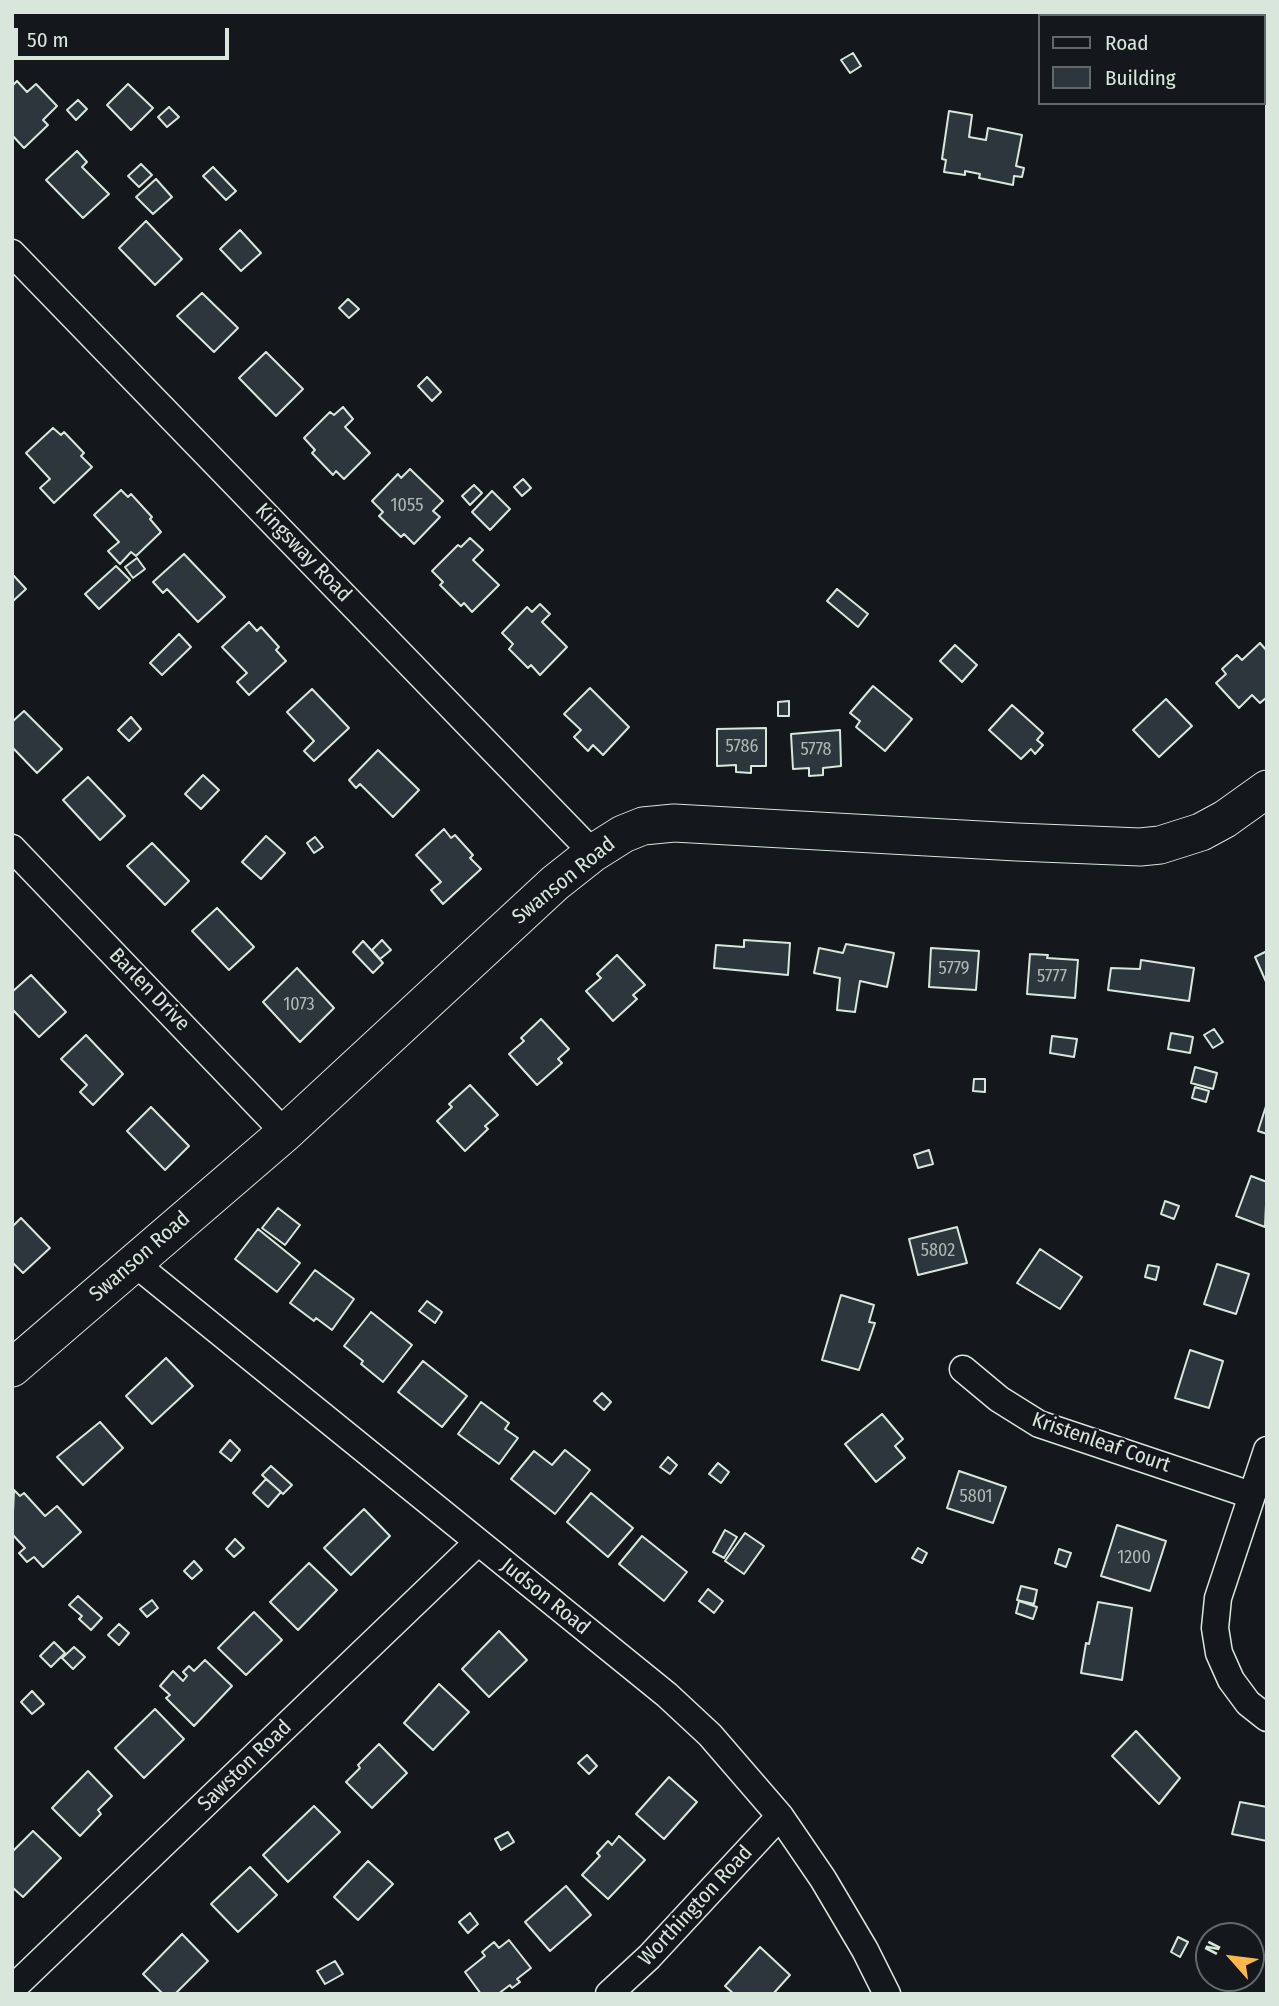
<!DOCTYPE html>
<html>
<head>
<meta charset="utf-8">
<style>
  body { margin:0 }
  #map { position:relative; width:1279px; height:2006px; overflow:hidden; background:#14181c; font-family:"Fira Sans Condensed",sans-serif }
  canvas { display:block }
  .frame { position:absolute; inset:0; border:14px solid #d8e6dc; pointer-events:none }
  .legend { position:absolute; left:1038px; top:14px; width:228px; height:91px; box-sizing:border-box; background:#14181c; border:2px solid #626a69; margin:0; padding:9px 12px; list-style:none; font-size:21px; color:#d8e6dc }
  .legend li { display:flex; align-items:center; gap:14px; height:35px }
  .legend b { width:35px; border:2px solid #626a69 }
  .north { position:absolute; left:1195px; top:1922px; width:70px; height:70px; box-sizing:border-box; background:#14181c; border:2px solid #626a69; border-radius:50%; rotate:298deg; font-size:19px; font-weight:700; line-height:28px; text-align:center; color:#d8e6dc }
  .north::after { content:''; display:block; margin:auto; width:24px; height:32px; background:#ffb74d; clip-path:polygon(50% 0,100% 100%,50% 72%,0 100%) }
  .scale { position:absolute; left:14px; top:28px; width:215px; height:32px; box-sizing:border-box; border:4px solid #d8e6dc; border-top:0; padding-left:9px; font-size:21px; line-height:24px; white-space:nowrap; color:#d8e6dc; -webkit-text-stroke:5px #14181c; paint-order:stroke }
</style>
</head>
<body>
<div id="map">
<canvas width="1279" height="2006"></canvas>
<div class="frame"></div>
<ul class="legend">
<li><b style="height:9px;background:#14181c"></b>Road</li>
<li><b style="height:19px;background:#2c363c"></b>Building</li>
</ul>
<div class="north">N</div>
<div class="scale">50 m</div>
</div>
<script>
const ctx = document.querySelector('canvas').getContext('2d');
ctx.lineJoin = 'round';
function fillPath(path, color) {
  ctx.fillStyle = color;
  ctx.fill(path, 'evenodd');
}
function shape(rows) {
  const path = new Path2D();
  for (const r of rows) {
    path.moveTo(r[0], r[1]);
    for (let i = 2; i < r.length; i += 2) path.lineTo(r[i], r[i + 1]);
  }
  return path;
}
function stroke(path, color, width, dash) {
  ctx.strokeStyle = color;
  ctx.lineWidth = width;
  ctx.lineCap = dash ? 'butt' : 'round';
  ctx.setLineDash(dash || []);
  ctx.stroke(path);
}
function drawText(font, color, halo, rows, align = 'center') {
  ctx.font = font + ' "Fira Sans Condensed",sans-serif';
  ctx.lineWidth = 5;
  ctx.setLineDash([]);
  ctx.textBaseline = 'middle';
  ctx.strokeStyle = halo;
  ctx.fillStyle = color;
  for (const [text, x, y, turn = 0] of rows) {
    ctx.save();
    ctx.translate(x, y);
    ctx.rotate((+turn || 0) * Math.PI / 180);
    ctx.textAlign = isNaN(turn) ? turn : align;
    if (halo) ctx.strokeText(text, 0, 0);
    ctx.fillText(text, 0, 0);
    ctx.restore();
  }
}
const building = shape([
  [853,53,861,66,850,73,841,60,853,53],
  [17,81,27,92,36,84,57,106,43,120,48,125,24,148,12,135,12,86,17,81],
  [128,84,153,108,131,130,107,105,128,84],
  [78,100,87,109,76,120,67,110,78,100],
  [169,107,179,117,167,127,158,117,169,107],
  [949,111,972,115,969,137,986,140,988,128,1022,135,1016,166,1024,168,1022,177,1014,176,1013,185,979,178,980,174,965,171,965,175,944,172,946,160,942,159,949,111],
  [77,151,87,162,82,167,109,194,83,218,46,180,77,151],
  [141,164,152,175,139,187,128,176,141,164],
  [213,167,236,191,226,200,203,176,213,167],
  [156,179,172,197,153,214,136,197,156,179],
  [146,221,182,259,155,285,119,248,146,221],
  [240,230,261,253,241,271,220,249,240,230],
  [202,293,238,328,214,352,177,316,202,293],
  [348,299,359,309,349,318,339,308,348,299],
  [266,352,303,389,276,416,239,378,266,352],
  [427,377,441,392,432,401,418,386,427,377],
  [343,407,353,419,345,427,370,453,344,479,336,471,333,475,312,453,315,450,304,438,330,412,334,415,343,407],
  [53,428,61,435,64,432,84,453,81,456,92,467,54,503,40,488,50,479,26,453,53,428],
  [410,469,443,501,433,511,440,517,414,544,404,534,401,537,379,516,383,512,372,501,398,474,401,478,410,469],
  [523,479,531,488,522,496,514,487,523,479],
  [474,485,482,493,470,505,462,496,474,485],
  [121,490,128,497,131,494,152,517,150,519,161,532,136,556,131,552,120,564,108,551,119,542,94,515,121,490],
  [492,491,510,509,490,530,472,512,492,491],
  [470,538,483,550,473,560,499,585,472,612,464,603,461,606,440,585,443,582,432,571,458,545,461,547,470,538],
  [184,554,225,597,198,622,167,589,163,593,153,582,184,554],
  [137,558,145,569,133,578,125,567,137,558],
  [116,566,130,580,99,609,85,594,116,566],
  [14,576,26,589,12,602,12,578,14,576],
  [837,589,868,614,858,627,827,601,837,589],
  [540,604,550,614,542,622,567,647,540,675,531,665,528,668,509,649,513,644,502,633,527,607,532,612,540,604],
  [249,622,257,631,261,627,279,647,276,650,286,661,249,695,237,682,247,673,222,647,249,622],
  [179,634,191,647,162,675,150,663,179,634],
  [1260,643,1267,651,1267,697,1260,703,1252,695,1239,708,1216,683,1226,674,1222,669,1237,655,1242,660,1260,643],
  [955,645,977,665,962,682,940,661,955,645],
  [873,686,912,719,885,751,856,727,860,721,850,713,873,686],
  [590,688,629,727,603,755,593,745,588,751,574,737,581,730,564,714,590,688],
  [312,689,349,728,314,761,304,751,314,741,287,712,312,689],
  [1166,699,1192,726,1159,757,1133,730,1166,699],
  [789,701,789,716,778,716,778,702,789,701],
  [1012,705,1043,733,1037,740,1043,745,1035,754,1031,749,1021,759,989,730,1012,705],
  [24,711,62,749,37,773,12,747,12,722,24,711],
  [131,717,141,729,129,741,118,730,131,717],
  [766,728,766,766,751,766,751,773,736,772,736,765,717,766,717,729,766,728],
  [840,730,841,766,823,768,823,775,809,776,809,768,793,769,791,734,840,730],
  [378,750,419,790,393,817,360,784,356,788,349,780,378,750],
  [203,775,219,790,201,809,185,794,203,775],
  [88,777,125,816,100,840,63,800,88,777],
  [444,829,451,838,455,835,473,855,470,858,481,869,443,904,431,890,441,882,416,855,444,829],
  [266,836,285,853,261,879,242,862,266,836],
  [315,837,323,847,314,853,307,843,315,837],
  [152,843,189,881,165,905,127,866,152,843],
  [217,908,254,947,229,970,192,931,217,908],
  [382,940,391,950,380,959,372,950,382,940],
  [744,940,790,943,788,975,714,968,716,945,744,947,744,940],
  [363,941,383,963,373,973,353,952,363,941],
  [846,944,894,953,887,987,860,981,855,1012,837,1010,840,978,814,973,819,948,843,953,846,944],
  [931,948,979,951,976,990,929,987,931,948],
  [1267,951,1267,984,1255,957,1267,951],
  [1030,954,1048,955,1047,958,1078,960,1075,998,1027,994,1030,954],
  [617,955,645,985,633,995,637,999,613,1021,586,991,601,978,597,974,617,955],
  [1141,960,1194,968,1189,1001,1108,990,1111,968,1140,969,1141,960],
  [297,968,334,1008,300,1042,263,1002,297,968],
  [31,975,66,1012,39,1037,12,1009,12,992,31,975],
  [541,1019,569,1049,558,1059,562,1063,537,1085,509,1054,524,1041,521,1038,541,1019],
  [1214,1029,1223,1042,1213,1048,1204,1035,1214,1029],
  [1171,1033,1193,1037,1190,1053,1168,1049,1171,1033],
  [86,1035,123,1074,93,1105,80,1092,87,1085,61,1059,86,1035],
  [1052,1036,1077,1039,1074,1057,1050,1053,1052,1036],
  [1195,1067,1217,1073,1213,1089,1191,1083,1195,1067],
  [974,1079,985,1079,985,1092,973,1091,974,1079],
  [470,1085,498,1115,485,1126,488,1129,465,1151,437,1121,452,1107,449,1104,470,1085],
  [1195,1087,1209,1091,1206,1102,1192,1098,1195,1087],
  [1267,1103,1267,1134,1258,1131,1267,1103],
  [151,1107,189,1146,165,1170,127,1131,151,1107],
  [929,1150,933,1164,918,1168,914,1155,929,1150],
  [1251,1176,1267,1182,1265,1227,1236,1216,1251,1176],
  [1165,1201,1179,1206,1174,1219,1161,1214,1165,1201],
  [278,1208,300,1225,285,1245,262,1228,278,1208],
  [21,1218,50,1248,23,1273,12,1262,12,1227,21,1218],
  [957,1227,967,1263,918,1275,909,1239,957,1227],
  [258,1229,300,1263,277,1292,235,1259,258,1229],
  [1040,1249,1082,1277,1060,1309,1017,1283,1040,1249],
  [1217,1264,1249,1274,1236,1314,1204,1304,1217,1264],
  [1148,1265,1159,1267,1156,1280,1145,1277,1148,1265],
  [315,1270,354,1299,332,1330,316,1318,314,1321,290,1303,315,1270],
  [841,1295,874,1305,869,1322,875,1323,859,1370,822,1360,841,1295],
  [427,1301,442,1312,435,1323,419,1311,427,1301],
  [371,1312,412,1345,383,1382,361,1364,363,1361,344,1346,371,1312],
  [1190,1350,1223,1361,1209,1408,1175,1398,1190,1350],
  [166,1358,193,1386,152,1424,126,1396,166,1358],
  [423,1361,467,1396,442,1427,398,1392,423,1361],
  [602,1393,611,1402,604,1410,594,1401,602,1393],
  [481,1402,509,1423,505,1429,518,1438,499,1464,458,1434,481,1402],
  [882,1414,903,1439,895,1446,905,1458,876,1482,845,1444,882,1414],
  [100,1422,123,1448,83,1485,57,1457,100,1422],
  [230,1440,240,1450,231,1461,220,1452,230,1440],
  [565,1450,590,1470,555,1514,511,1479,534,1451,552,1465,565,1450],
  [668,1457,677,1465,670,1474,660,1467,668,1457],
  [718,1463,729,1472,721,1483,709,1474,718,1463],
  [271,1466,292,1485,283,1494,262,1475,271,1466],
  [959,1471,1006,1487,993,1523,947,1508,959,1471],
  [266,1479,281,1492,268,1507,253,1493,266,1479],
  [14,1490,20,1496,24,1493,45,1516,57,1506,81,1532,43,1567,34,1557,27,1562,19,1553,25,1548,12,1534,14,1490],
  [591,1493,633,1528,608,1557,567,1522,591,1493],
  [364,1509,390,1536,351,1575,324,1548,364,1509],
  [1117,1525,1166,1541,1150,1591,1101,1576,1117,1525],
  [725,1530,737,1537,724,1558,713,1552,725,1530],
  [745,1533,764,1546,744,1574,725,1561,745,1533],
  [642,1536,687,1572,664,1601,619,1564,642,1536],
  [235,1539,244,1548,234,1557,226,1549,235,1539],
  [918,1548,927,1553,922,1563,912,1558,918,1548],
  [1059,1549,1071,1553,1066,1567,1055,1563,1059,1549],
  [194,1561,202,1570,192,1579,184,1571,194,1561],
  [309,1563,337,1590,298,1630,270,1602,309,1563],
  [1021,1586,1037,1590,1034,1604,1017,1600,1021,1586],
  [708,1589,723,1601,714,1613,699,1601,708,1589],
  [78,1596,102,1618,91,1630,79,1619,82,1616,69,1605,78,1596],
  [152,1600,158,1608,147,1617,140,1609,152,1600],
  [1019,1601,1037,1607,1033,1619,1016,1613,1019,1601],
  [1098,1602,1132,1608,1122,1680,1081,1673,1086,1643,1089,1644,1098,1602],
  [254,1612,282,1640,246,1675,218,1648,254,1612],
  [119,1624,129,1633,119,1645,108,1635,119,1624],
  [499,1631,527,1660,489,1697,462,1669,499,1631],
  [54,1642,65,1653,51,1667,40,1656,54,1642],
  [74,1647,85,1657,73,1669,62,1658,74,1647],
  [205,1660,232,1686,194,1726,166,1698,170,1695,160,1686,173,1671,183,1681,187,1676,183,1672,189,1666,194,1671,205,1660],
  [439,1684,469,1712,433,1750,404,1723,439,1684],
  [32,1691,44,1704,32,1714,21,1702,32,1691],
  [155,1709,184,1739,144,1778,115,1748,155,1709],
  [1136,1731,1180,1778,1159,1804,1112,1756,1136,1731],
  [379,1744,407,1773,372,1808,346,1782,360,1768,358,1765,379,1744],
  [587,1755,597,1766,589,1774,578,1763,587,1755],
  [88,1771,112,1796,98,1810,101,1814,80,1836,52,1808,88,1771],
  [669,1777,697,1802,664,1839,636,1814,669,1777],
  [1240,1802,1267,1807,1267,1841,1232,1834,1240,1802],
  [314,1806,340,1832,288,1882,263,1855,314,1806],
  [33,1831,61,1858,23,1897,12,1887,12,1852,33,1831],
  [508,1832,514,1842,501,1850,495,1839,508,1832],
  [619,1836,645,1860,608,1899,582,1875,600,1856,597,1853,608,1841,612,1845,619,1836],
  [368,1861,393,1884,358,1920,334,1897,368,1861],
  [250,1867,277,1895,238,1932,211,1904,250,1867],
  [566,1886,591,1915,550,1951,525,1922,566,1886],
  [470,1913,478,1924,468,1933,459,1922,470,1913],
  [182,1934,208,1961,175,1994,163,1994,143,1974,182,1934],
  [1178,1937,1188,1942,1180,1957,1171,1952,1178,1937],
  [509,1940,531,1968,517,1979,520,1982,512,1988,510,1985,498,1994,481,1994,465,1972,485,1956,482,1952,494,1942,499,1948,509,1940],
  [760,1947,790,1975,773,1994,734,1994,725,1986,760,1947],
  [335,1961,343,1974,325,1984,317,1971,335,1961]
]);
fillPath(building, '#2c363c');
stroke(building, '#d8e6dc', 2);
const street = shape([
  [12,253,593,853],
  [12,848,285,1133],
  [133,1262,667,1695,710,1735,780,1816,823,1879,865,1950,887,1994],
  [963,1369,999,1399,1039,1424,1251,1495],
  [1267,1450,1218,1598,1215,1628,1219,1653,1231,1680,1248,1703,1267,1718],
  [12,1989,477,1543],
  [609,1994,649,1957,780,1816]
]);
const secondary = shape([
  [12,1368,285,1133,555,883,593,853,623,834,643,826,674,823,1017,842,1140,847,1160,845,1201,832,1225,819,1267,789]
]);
stroke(street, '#d8e6dc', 29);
stroke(secondary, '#d8e6dc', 39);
stroke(street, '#14181c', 26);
stroke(secondary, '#14181c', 37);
drawText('18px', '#adbab4', null, [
  ["1055",407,506],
  ["5786",742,747],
  ["5778",816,750],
  ["5779",954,969],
  ["5777",1052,977],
  ["1073",299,1005],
  ["5802",938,1251],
  ["5801",976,1497],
  ["1200",1134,1558]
]);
drawText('21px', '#d8e6dc', '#14181c', [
  ["Kingsway Road",303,553,46],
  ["Swanson Road",564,881,-39],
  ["Barlen Drive",149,990,46],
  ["Swanson Road",140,1257,-41],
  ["Kristenleaf Court",1101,1443,19],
  ["Judson Road",545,1597,39],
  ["Sawston Road",245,1766,-44],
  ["Worthington Road",696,1906,-47]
]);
</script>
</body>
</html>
